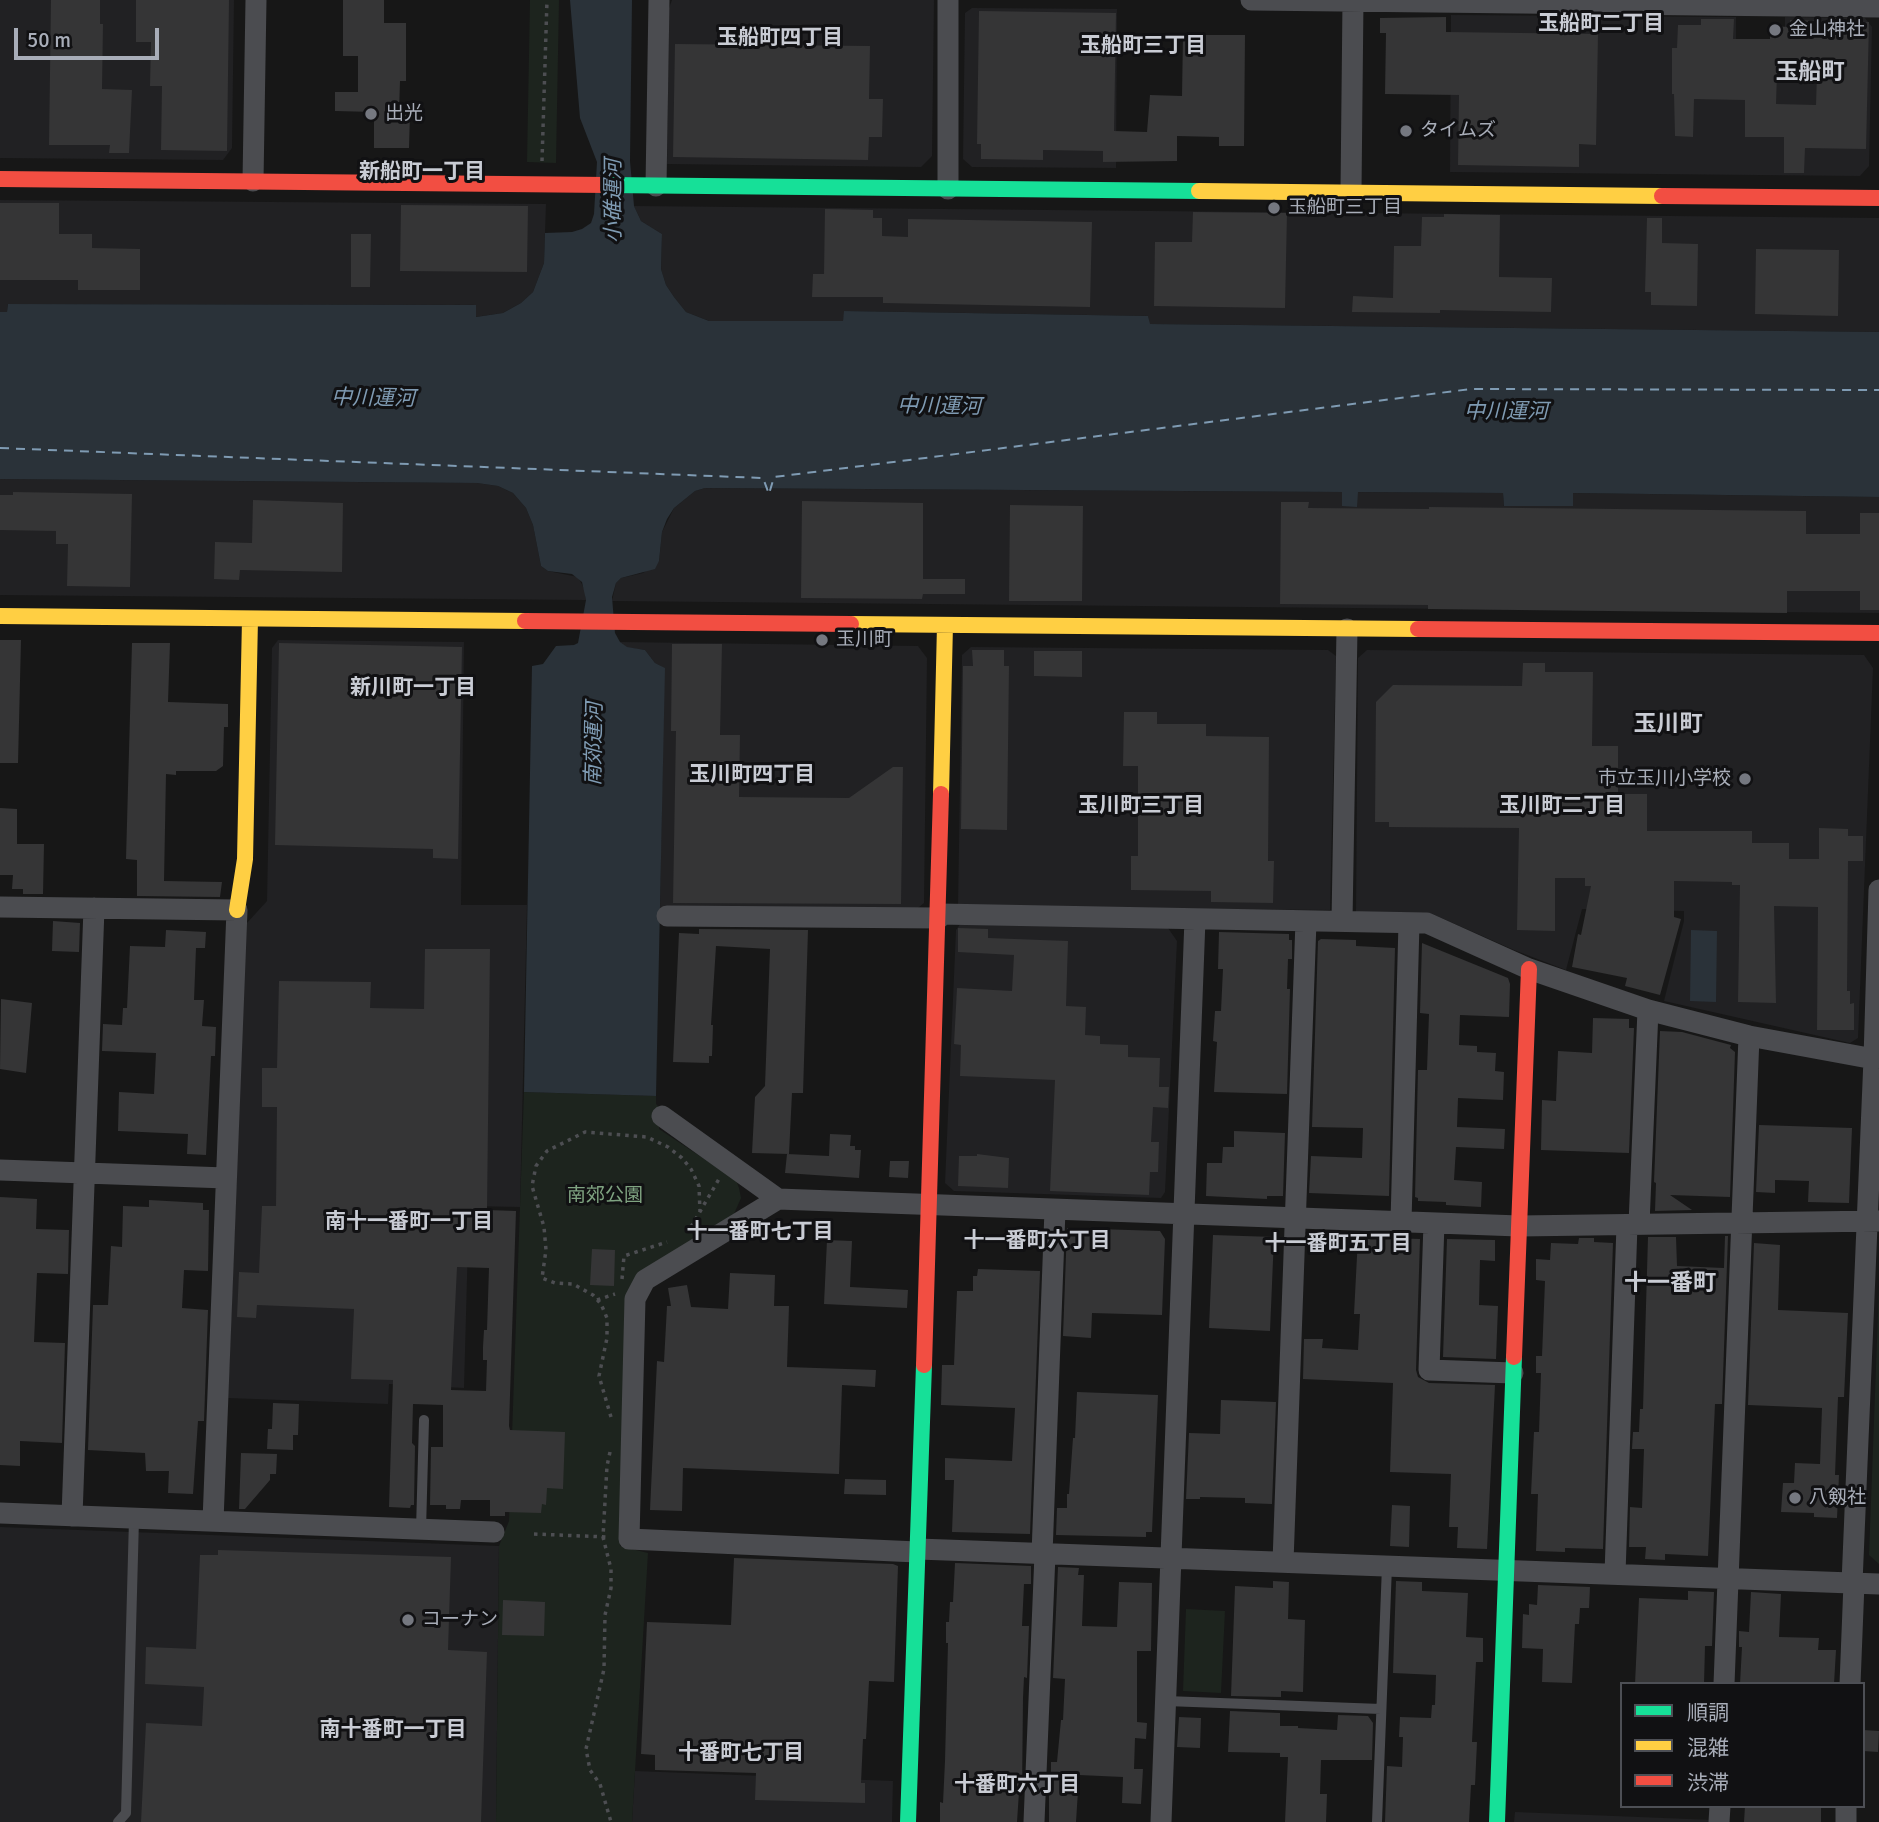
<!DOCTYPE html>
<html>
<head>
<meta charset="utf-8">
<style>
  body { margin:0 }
  #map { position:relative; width:1879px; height:1822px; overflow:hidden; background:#171717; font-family:Signika,"Noto Sans JP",sans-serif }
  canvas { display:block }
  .legend { position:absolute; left:1620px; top:1682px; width:245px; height:126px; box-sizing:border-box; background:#111113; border:2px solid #4d4f55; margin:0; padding:9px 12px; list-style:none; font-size:21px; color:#a8adb8 }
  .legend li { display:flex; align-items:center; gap:14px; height:35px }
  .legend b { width:35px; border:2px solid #4d4f55 }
  .scale { position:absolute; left:14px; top:28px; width:145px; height:32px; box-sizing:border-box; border:4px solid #a8adb8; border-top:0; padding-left:9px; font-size:21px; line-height:24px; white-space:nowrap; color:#a8adb8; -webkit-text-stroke:5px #111113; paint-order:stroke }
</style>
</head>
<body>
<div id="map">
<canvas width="1879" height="1822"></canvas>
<ul class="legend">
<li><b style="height:9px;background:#16e098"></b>順調</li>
<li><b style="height:9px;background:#ffcf43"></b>混雑</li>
<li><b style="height:9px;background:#f24e42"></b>渋滞</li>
</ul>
<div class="scale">50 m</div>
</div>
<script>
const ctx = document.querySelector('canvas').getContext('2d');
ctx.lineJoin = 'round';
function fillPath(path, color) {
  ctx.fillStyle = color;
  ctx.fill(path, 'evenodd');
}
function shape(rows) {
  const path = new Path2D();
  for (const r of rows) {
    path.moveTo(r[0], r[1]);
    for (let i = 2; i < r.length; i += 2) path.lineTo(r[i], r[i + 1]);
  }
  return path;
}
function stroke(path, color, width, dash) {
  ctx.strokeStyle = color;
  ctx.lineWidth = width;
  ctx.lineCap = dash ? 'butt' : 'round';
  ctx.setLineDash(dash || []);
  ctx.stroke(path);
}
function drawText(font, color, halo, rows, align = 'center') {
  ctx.font = font + ' Signika,"Noto Sans JP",sans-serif';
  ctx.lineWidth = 6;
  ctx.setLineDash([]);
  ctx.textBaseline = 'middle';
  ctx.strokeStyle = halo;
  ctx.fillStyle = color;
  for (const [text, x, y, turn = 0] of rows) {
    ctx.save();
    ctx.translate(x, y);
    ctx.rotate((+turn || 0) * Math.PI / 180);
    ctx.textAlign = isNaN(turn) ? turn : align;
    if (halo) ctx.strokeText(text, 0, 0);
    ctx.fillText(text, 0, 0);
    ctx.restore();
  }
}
fillPath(shape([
  [0,0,234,0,232,148,223,160,0,158],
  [672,0,934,0,932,156,921,167,667,164,669,8],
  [972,8,1117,9,1116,168,972,167,963,159,965,13],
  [1451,15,1736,17,1736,47,1785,47,1785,17,1865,18,1872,27,1869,166,1860,176,1450,172],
  [0,200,546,204,544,263,533,292,521,303,503,313,475,317,475,305,8,304,7,312,0,312],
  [634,206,1879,218,1879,332,1149,324,1148,316,845,311,843,321,709,321,686,312,674,297,666,285,661,269,662,234,641,221],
  [0,479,477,483,498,486,513,493,526,508,533,525,541,566,548,571,578,577,585,590,586,600,0,595],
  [705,488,1343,492,1343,506,1357,506,1357,492,1503,493,1504,506,1573,506,1573,493,1879,497,1879,613,612,601,616,583,621,578,643,573,659,561,662,532,674,508,695,491],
  [278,640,464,642,461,905,527,905,520,1207,469,1206,464,1388,389,1384,388,1404,228,1398,246,924,267,901,272,648],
  [620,642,918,646,927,658,924,903,913,912,660,908,664,668,655,663,645,650,627,648],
  [971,647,1328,650,1336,656,1330,910,958,907,962,655],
  [1367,650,1864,655,1873,668,1858,1038,1850,1043,1664,1001,1684,921,1684,911,1582,909,1566,970,1514,950,1430,913,1356,912,1358,658],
  [961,923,1168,928,1177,941,1165,1192,1161,1198,954,1191,945,1183,956,930],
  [0,1527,499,1546,496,1822,0,1822],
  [635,1771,893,1781,892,1822,632,1822],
  [1515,1812,1713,1820,1713,1822,1514,1822]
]), '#212123');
fillPath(shape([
  [530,0,559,0,556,163,527,162],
  [524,1092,656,1096,656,1104,659,1107,659,1129,736,1180,739,1188,741,1198,734,1214,627,1299,620,1546,648,1553,632,1822,496,1822,499,1546,509,1521],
  [1879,1286,1879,1564,1869,1555],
  [1186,1609,1225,1611,1221,1693,1183,1691]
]), '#1d241e');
fillPath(shape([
  [570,0,632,0,630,161,634,206,641,221,662,234,661,269,666,285,674,297,686,312,709,321,843,321,844,311,1148,316,1150,324,1879,332,1879,497,1573,493,1573,506,1504,506,1503,493,1358,492,1357,507,1342,506,1342,492,705,488,695,491,674,508,667,519,662,532,659,561,655,569,621,578,616,583,612,597,615,633,620,642,627,647,645,650,655,663,665,668,656,1096,524,1092,532,666,543,664,556,646,574,645,578,643,586,600,582,582,572,574,548,571,541,566,533,525,526,508,513,493,498,486,477,483,0,479,0,312,7,312,8,304,476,305,476,317,503,313,521,303,533,292,544,263,545,233,572,232,582,229,591,223,594,214,597,162,580,118],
  [1691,930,1717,931,1716,1002,1690,1001]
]), '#2a3239');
stroke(shape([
  [0,448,763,478,769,494,774,477,1471,389,1879,390]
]), '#7f9bb3', 2, [9, 7]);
fillPath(shape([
  [51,0,100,0,100,24,103,24,102,89,132,90,129,153,109,153,110,145,49,145],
  [136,0,229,0,227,151,161,150,162,86,150,86,151,42,136,42],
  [343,0,384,0,384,23,406,23,406,81,400,81,399,113,410,113,409,148,374,148,374,112,335,111,335,92,358,92,358,56,343,56],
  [979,11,1116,13,1114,131,1147,132,1150,95,1182,96,1183,35,1245,35,1244,146,1219,146,1219,137,1177,136,1177,161,1103,162,1103,151,1043,150,1043,160,981,159,981,144,977,144],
  [1446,17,1446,32,1598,34,1596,145,1579,144,1579,167,1458,165,1459,95,1385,94,1386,33,1380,33,1380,18],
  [1701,19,1734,19,1733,39,1770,39,1770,26,1790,27,1790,20,1869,22,1866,149,1805,148,1804,173,1784,173,1784,137,1745,137,1745,100,1694,99,1693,137,1675,136,1674,94,1672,94,1672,48,1677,48,1678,25,1701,25],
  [1777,73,1817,74,1816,105,1776,104],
  [675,44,870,46,869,99,883,99,882,137,869,137,868,160,673,157],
  [0,203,59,203,59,234,92,234,92,248,140,249,140,290,78,290,78,280,0,280],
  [401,205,528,206,527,272,400,271],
  [825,209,873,210,873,218,882,218,882,236,908,237,908,219,1092,222,1090,307,883,303,883,297,812,297,813,274,824,274],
  [1193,212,1287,213,1285,308,1154,306,1155,242,1192,242],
  [1444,214,1500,215,1499,277,1552,278,1551,312,1440,310,1440,313,1352,312,1353,296,1393,298,1394,246,1421,246,1422,217,1444,217],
  [1647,218,1662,218,1662,243,1698,244,1697,306,1651,305,1651,292,1645,292],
  [351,234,371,234,370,287,351,287],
  [1756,249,1839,250,1838,316,1755,314],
  [13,492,132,494,130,587,67,586,68,544,56,544,56,531,0,530,0,495,13,495],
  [253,500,343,503,342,572,240,570,239,580,214,579,215,542,252,543],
  [802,501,923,503,923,579,965,579,965,594,923,594,922,599,801,598],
  [1281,502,1309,502,1308,508,1429,509,1429,507,1806,511,1806,534,1860,534,1860,513,1879,513,1879,610,1860,610,1860,591,1787,591,1787,613,1428,609,1428,605,1280,604],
  [1010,505,1083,506,1082,601,1009,601],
  [0,640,21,640,18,763,0,763],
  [132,643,170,643,168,702,228,704,228,727,224,727,223,766,216,771,176,771,176,775,166,774,164,881,222,882,220,897,137,896,137,860,126,859],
  [279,643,462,647,458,859,433,858,433,849,275,845],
  [672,644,722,644,720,735,740,735,739,797,849,798,893,767,903,767,901,904,673,903,676,731,671,731],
  [972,650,1004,650,1004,666,1009,666,1007,830,961,829,963,666,973,666],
  [1034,651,1082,651,1082,677,1034,676],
  [1523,663,1545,663,1545,672,1593,672,1592,746,1618,746,1618,794,1647,794,1647,831,1752,831,1752,843,1789,843,1789,859,1819,859,1819,828,1848,829,1848,836,1863,836,1863,861,1848,861,1847,991,1850,991,1850,1004,1854,1003,1854,1030,1817,1030,1818,907,1774,906,1776,1003,1738,1002,1740,885,1732,885,1732,882,1674,881,1674,917,1681,919,1660,995,1625,986,1627,978,1572,967,1578,934,1581,935,1591,886,1585,886,1585,878,1555,878,1555,931,1517,930,1519,828,1389,827,1389,822,1375,822,1376,702,1393,685,1522,686],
  [1124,712,1157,712,1157,724,1206,724,1206,736,1269,737,1268,861,1274,861,1273,903,1211,902,1211,891,1131,890,1131,856,1138,856,1138,766,1123,766],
  [0,808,17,809,17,844,44,844,43,894,23,894,23,889,12,889,13,875,0,875],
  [53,921,80,923,79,952,52,951],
  [958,928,988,929,988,938,1068,941,1066,1006,1086,1007,1085,1035,1100,1036,1100,1044,1128,1045,1128,1057,1160,1058,1159,1087,1169,1087,1168,1108,1153,1107,1151,1142,1159,1142,1158,1172,1150,1172,1149,1195,1050,1191,1055,1080,960,1076,961,1045,954,1044,957,988,1012,991,1014,955,958,952],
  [699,929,808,930,803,1093,792,1093,789,1154,752,1153,755,1097,765,1086,770,949,716,946,711,1025,713,1025,712,1056,709,1056,709,1063,673,1062,679,933,699,934],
  [166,930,206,932,205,948,196,948,194,1000,204,1000,202,1026,216,1027,215,1056,211,1056,206,1155,187,1154,188,1134,118,1131,119,1092,154,1094,156,1053,102,1051,103,1024,122,1025,123,1008,127,1008,130,946,165,947],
  [1219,932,1289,934,1289,940,1292,940,1292,959,1288,959,1287,989,1290,989,1287,1094,1214,1092,1217,1042,1213,1041,1215,1011,1221,1011,1223,969,1218,969],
  [1321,939,1356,940,1356,946,1395,948,1389,1196,1309,1193,1311,1156,1362,1158,1363,1128,1312,1127,1318,941],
  [1422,943,1508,978,1510,984,1509,1017,1460,1015,1459,1045,1477,1046,1477,1052,1496,1053,1495,1071,1504,1072,1503,1100,1458,1098,1457,1127,1505,1129,1504,1149,1456,1147,1454,1180,1482,1182,1481,1207,1446,1205,1446,1202,1418,1201,1418,1198,1415,1197,1418,1070,1427,1070,1429,1014,1420,1013],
  [425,949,490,949,487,1210,516,1211,509,1426,510,1430,565,1432,563,1489,547,1488,546,1505,542,1504,541,1513,505,1512,505,1516,490,1516,490,1500,461,1500,460,1509,446,1509,446,1505,430,1505,431,1447,443,1447,443,1405,413,1404,412,1443,415,1446,414,1505,411,1505,410,1508,389,1507,393,1380,351,1379,354,1309,257,1305,256,1318,237,1317,239,1272,259,1273,262,1206,276,1206,277,1107,262,1107,262,1068,277,1068,279,981,371,982,370,1008,424,1009],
  [457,1267,489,1268,487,1330,484,1330,483,1347,483,1360,487,1360,486,1391,451,1390],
  [1,999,32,1003,26,1073,0,1069],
  [1593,1018,1629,1019,1629,1028,1634,1028,1629,1153,1541,1150,1542,1100,1556,1101,1558,1051,1592,1053],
  [1660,1031,1682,1032,1731,1045,1730,1048,1735,1052,1730,1197,1670,1195,1692,1210,1655,1211,1656,1183,1654,1182],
  [1759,1125,1852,1128,1849,1203,1808,1202,1809,1181,1775,1180,1775,1193,1756,1192],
  [1234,1131,1285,1133,1283,1196,1267,1196,1267,1199,1206,1196,1207,1163,1222,1163,1223,1147,1234,1147],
  [830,1134,851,1135,850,1146,855,1146,855,1150,861,1150,859,1178,785,1173,787,1154,829,1156],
  [977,1154,1009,1158,1008,1188,958,1186,959,1156,977,1156],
  [890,1161,909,1161,908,1178,889,1177],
  [0,1197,37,1199,36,1229,69,1230,68,1274,37,1273,34,1342,65,1343,62,1443,20,1441,20,1466,0,1465],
  [149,1200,203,1203,203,1210,209,1210,208,1271,184,1270,182,1308,208,1310,204,1421,198,1421,193,1494,168,1493,169,1471,146,1471,145,1453,88,1450,93,1305,108,1305,111,1246,122,1247,123,1206,149,1207],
  [1067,1228,1160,1231,1165,1239,1162,1315,1092,1313,1091,1338,1063,1336],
  [1213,1235,1274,1237,1270,1331,1209,1328],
  [1725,1236,1728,1236,1722,1404,1715,1404,1708,1556,1665,1554,1665,1560,1645,1559,1646,1547,1629,1547,1630,1507,1642,1508,1644,1449,1632,1449,1633,1432,1639,1432,1640,1409,1643,1409,1648,1237,1676,1237,1677,1266,1724,1268],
  [1358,1237,1420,1239,1416,1370,1418,1377,1429,1383,1495,1385,1487,1549,1457,1548,1458,1527,1449,1527,1451,1474,1390,1472,1393,1383,1303,1379,1304,1339,1323,1339,1322,1348,1358,1350,1360,1314,1354,1314],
  [1579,1238,1594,1238,1594,1242,1613,1243,1603,1549,1565,1548,1565,1552,1536,1551,1538,1494,1531,1494,1534,1432,1539,1432,1541,1373,1536,1373,1536,1356,1542,1356,1545,1281,1536,1280,1536,1259,1550,1260,1551,1243,1578,1244],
  [1447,1239,1495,1240,1495,1261,1480,1260,1479,1305,1498,1306,1496,1359,1443,1357],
  [827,1240,852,1241,850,1287,908,1290,907,1308,824,1304],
  [1754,1243,1780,1245,1778,1310,1848,1313,1844,1397,1838,1397,1835,1475,1839,1475,1837,1518,1814,1517,1814,1513,1781,1512,1783,1483,1794,1483,1795,1463,1820,1464,1822,1408,1748,1405],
  [592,1249,615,1250,614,1286,590,1285],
  [978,1269,1040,1271,1030,1534,952,1532,954,1480,945,1480,945,1458,1012,1461,1015,1408,941,1405,942,1365,954,1365,957,1291,973,1291,973,1276,977,1276],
  [730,1273,775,1275,774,1306,789,1306,787,1367,876,1370,875,1387,842,1385,839,1474,683,1468,682,1511,650,1510,657,1361,664,1362,667,1306,671,1306,668,1288,687,1285,691,1307,728,1309],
  [1077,1392,1158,1395,1152,1532,1146,1532,1146,1537,1056,1535,1057,1508,1067,1508,1067,1494,1069,1494,1073,1438,1075,1438],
  [1221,1400,1276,1402,1272,1504,1245,1503,1245,1498,1200,1497,1200,1499,1186,1499,1189,1433,1220,1434],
  [273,1403,299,1404,298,1435,293,1435,293,1450,267,1449,268,1429,272,1429],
  [241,1453,277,1454,276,1474,270,1474,270,1480,245,1509,239,1509],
  [845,1479,886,1480,886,1495,844,1494],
  [1392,1505,1410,1506,1409,1547,1390,1546],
  [218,1550,451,1557,448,1650,487,1652,481,1822,141,1822,146,1723,202,1726,204,1687,145,1684,146,1647,196,1649,200,1555,218,1555],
  [734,1558,893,1564,898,1566,894,1682,869,1681,866,1739,863,1739,861,1783,865,1783,865,1803,755,1800,756,1773,655,1770,655,1755,641,1754,647,1622,731,1625],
  [955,1563,1031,1566,1031,1584,1024,1584,1022,1626,1029,1626,1027,1678,1024,1677,1023,1698,1022,1792,1019,1792,1017,1822,940,1822,940,1802,943,1803,945,1761,948,1643,946,1643,946,1622,949,1622,950,1602,953,1602],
  [1058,1567,1079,1568,1078,1575,1084,1575,1082,1626,1117,1627,1119,1582,1152,1583,1151,1651,1137,1651,1137,1722,1147,1723,1146,1739,1135,1738,1134,1769,1143,1769,1141,1804,1122,1803,1123,1777,1079,1775,1076,1822,1049,1822,1049,1777,1051,1777,1051,1762,1057,1762,1061,1720,1063,1720,1065,1679,1053,1678],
  [1273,1581,1289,1582,1288,1619,1305,1620,1303,1692,1281,1691,1281,1697,1231,1696,1235,1586,1273,1588],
  [1396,1581,1422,1582,1422,1591,1468,1593,1466,1637,1483,1638,1483,1662,1476,1662,1472,1742,1477,1742,1475,1785,1471,1785,1469,1822,1385,1822,1387,1766,1402,1767,1403,1737,1399,1737,1400,1717,1431,1718,1432,1705,1435,1705,1436,1675,1393,1673],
  [1538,1585,1590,1587,1589,1608,1580,1608,1579,1624,1575,1624,1572,1683,1542,1682,1543,1649,1522,1648,1523,1614,1529,1615,1529,1604,1537,1605],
  [1688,1591,1714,1592,1712,1646,1705,1646,1704,1684,1635,1684,1639,1598,1688,1600],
  [1751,1592,1781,1594,1779,1637,1819,1638,1818,1650,1836,1650,1834,1684,1740,1684,1742,1647,1739,1647,1739,1631,1749,1632],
  [503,1600,545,1602,544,1636,502,1635],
  [1230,1711,1280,1713,1280,1726,1298,1726,1298,1728,1337,1730,1338,1715,1368,1716,1373,1723,1372,1760,1321,1760,1320,1794,1327,1794,1326,1822,1285,1822,1288,1757,1280,1757,1280,1753,1228,1752],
  [1179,1717,1201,1718,1200,1748,1177,1747],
  [1863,1730,1879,1731,1878,1752,1863,1751],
  [1745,1806,1821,1806,1821,1822,1744,1822]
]), '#353536');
stroke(shape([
  [542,161,547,0],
  [691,1227,719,1179],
  [622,1279,624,1256,667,1242],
  [597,1300,615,1294],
  [611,1417,599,1376,607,1338,607,1318,601,1304,593,1295,573,1284,555,1283,542,1278,546,1250,544,1227,532,1186,536,1166,547,1151,585,1132,647,1137,668,1147,682,1158,691,1169,699,1186,700,1212],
  [610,1452,607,1466,603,1537,611,1569,611,1588,605,1615,604,1669,586,1749,590,1770,600,1784,611,1822],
  [534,1534,606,1537]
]), '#4d4e52', 3.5, [3.5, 5]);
stroke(shape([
  [421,1530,424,1420],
  [1166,1701,1381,1709],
  [118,1822,126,1813,134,1519],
  [1377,1822,1387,1566]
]), '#4b4c50', 10);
stroke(shape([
  [1251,0,1879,7],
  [253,181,256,0],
  [656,186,659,0],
  [948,189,948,0],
  [1351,191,1353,0],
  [0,907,237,910,213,1521],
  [939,914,1427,923,1529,969,1648,1010,1749,1036,1874,1059],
  [667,916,939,918],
  [1342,921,1347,629],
  [662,1116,778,1199],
  [0,1170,226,1178],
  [1401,1222,1409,923],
  [1434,1223,1429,1370,1513,1373],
  [1639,1224,1648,1010],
  [0,1513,494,1532],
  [72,1516,94,908],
  [918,1549,1879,1584],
  [917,1552,629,1539,635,1299,645,1280,778,1199,1519,1226,1879,1221],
  [1042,1554,1055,1210],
  [1283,1562,1306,921],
  [1615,1574,1627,1225],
  [1852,1583,1874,1059,1879,890],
  [1724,1684,1749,1036],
  [1850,1684,1854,1583],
  [1034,1822,1045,1554],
  [1161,1822,1195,919],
  [1719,1822,1720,1806],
  [1846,1822,1846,1806]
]), '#4b4c50', 21);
stroke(shape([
  [607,185,1199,191],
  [908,1822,924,1365],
  [1497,1822,1514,1357]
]), '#16e098', 16);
stroke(shape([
  [1199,191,1662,196],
  [0,616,525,621],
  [851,624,1418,629],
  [941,794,945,625],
  [237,910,245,859,250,619]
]), '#ffcf43', 16);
stroke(shape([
  [0,179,607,185],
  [1662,196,1879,198],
  [525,621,851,624],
  [1418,629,1879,633],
  [1514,1357,1529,969],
  [924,1365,941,794]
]), '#f24e42', 16);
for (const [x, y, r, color] of [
  [1775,30,7,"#757880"],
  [371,114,7,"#757880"],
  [1406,131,7,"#757880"],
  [1274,208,7,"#757880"],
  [822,640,7,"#757880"],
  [1745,779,7,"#757880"],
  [1795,1498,7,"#757880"],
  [408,1620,7,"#757880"]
]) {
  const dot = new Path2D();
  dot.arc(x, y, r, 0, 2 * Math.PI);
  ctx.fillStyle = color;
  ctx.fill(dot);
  stroke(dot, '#111113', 2.5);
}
drawText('19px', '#a8adb8', '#111113', [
  ["金山神社",1789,30],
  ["出光",385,114],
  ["タイムズ",1420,131],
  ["玉船町三丁目",1288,208],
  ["玉川町",836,640],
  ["市立玉川小学校",1731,779,"right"],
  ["八剱社",1809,1498],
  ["コーナン",422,1620]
], 'left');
drawText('19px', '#7fa381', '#111113', [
  ["南郊公園",605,1196]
]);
drawText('bold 21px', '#c9ccd4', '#111113', [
  ["玉船町二丁目",1601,24],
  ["玉船町四丁目",780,38],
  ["玉船町三丁目",1143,46],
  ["新船町一丁目",422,172],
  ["新川町一丁目",413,688],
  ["玉川町四丁目",752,775],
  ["玉川町三丁目",1141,806],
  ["玉川町二丁目",1562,806],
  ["南十一番町一丁目",409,1222],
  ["十一番町七丁目",760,1232],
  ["十一番町六丁目",1037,1241],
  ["十一番町五丁目",1338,1244],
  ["南十番町一丁目",393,1730],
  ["十番町七丁目",741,1753],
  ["十番町六丁目",1017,1785]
]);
drawText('italic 21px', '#7f9bb3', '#111113', [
  ["小碓運河",614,201,-90],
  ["中川運河",373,399,1],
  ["中川運河",939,407,1],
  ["中川運河",1506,412],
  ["南郊運河",595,744,-89]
]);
drawText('bold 23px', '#c9ccd4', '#111113', [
  ["玉船町",1810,73],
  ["玉川町",1668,725],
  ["十一番町",1670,1284]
]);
</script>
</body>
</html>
